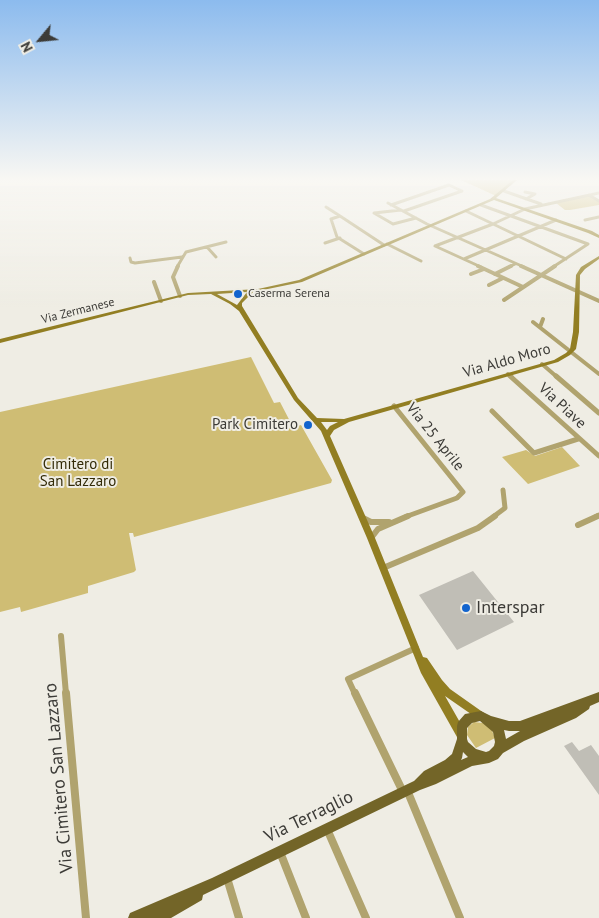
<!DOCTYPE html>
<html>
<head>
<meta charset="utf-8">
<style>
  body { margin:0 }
  #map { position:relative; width:599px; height:918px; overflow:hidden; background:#efede4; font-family:"PT Sans",sans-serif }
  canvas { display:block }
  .north { position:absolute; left:15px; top:15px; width:50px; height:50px; -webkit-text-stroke:4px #efede4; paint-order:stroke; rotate:242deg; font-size:14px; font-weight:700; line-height:20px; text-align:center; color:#3c3b37 }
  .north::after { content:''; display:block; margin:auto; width:18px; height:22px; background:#3c3b37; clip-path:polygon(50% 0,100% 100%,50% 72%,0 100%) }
</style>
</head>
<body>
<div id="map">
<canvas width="599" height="918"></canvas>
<div class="north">N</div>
</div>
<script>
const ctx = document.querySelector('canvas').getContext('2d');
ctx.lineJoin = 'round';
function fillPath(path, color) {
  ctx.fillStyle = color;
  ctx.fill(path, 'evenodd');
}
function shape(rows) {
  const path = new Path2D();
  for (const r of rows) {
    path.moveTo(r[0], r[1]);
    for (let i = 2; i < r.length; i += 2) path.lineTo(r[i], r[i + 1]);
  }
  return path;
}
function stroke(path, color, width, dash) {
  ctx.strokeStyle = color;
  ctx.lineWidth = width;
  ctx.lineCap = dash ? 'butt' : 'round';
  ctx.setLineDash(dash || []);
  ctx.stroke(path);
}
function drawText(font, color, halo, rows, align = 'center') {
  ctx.font = font + ' "PT Sans",sans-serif';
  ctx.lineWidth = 4;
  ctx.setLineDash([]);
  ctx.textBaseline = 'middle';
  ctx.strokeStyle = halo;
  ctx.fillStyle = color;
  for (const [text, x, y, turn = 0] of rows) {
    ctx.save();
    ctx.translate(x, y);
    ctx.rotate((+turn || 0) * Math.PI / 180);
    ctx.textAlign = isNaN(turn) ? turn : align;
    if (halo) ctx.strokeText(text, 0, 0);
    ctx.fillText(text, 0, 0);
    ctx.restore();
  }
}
fillPath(shape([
  [461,180,513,180,496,196],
  [589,196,599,202,599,205,570,210,565,210,556,203],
  [251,357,274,403,280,402,293,427,301,425,332,480,331,483,134,537,133,533,129,533,136,570,134,572,88,586,88,593,21,612,20,607,0,612,0,412],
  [562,447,580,466,528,484,502,457,526,450,535,456],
  [474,722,483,723,491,728,495,738,476,748,467,735,468,727]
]), '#cfbd74');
fillPath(shape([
  [473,571,514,622,457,650,419,595],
  [572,742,579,751,591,745,599,756,599,795,564,746]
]), '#c0beb6');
stroke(shape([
  [504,191,541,204],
  [525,192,535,194,526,199],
  [589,195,599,201],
  [388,203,427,224,524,267],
  [391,205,449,185,462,191,404,211],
  [481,205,588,244],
  [326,207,340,216],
  [401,210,374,213,393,224,416,218],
  [466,211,566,259],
  [585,220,599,217],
  [325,243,340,238],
  [387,244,421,261],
  [207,247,216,257],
  [364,254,337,237,331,219,340,216,384,245],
  [130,258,131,262,135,263,182,257],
  [464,259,556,220],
  [177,267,186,252,226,242],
  [481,267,435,246,493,224,525,209,599,193],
  [509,267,515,264],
  [553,267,588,244]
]), '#b0a36e', 3);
stroke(shape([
  [178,266,173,277,180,296],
  [478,266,523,287],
  [521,266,599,301],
  [471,274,484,269],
  [495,274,511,266],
  [154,282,161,301],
  [489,285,503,278],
  [504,300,555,266],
  [533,322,599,374],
  [540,327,543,319],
  [542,364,557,377],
  [508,374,512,377]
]), '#b0a36e', 4);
stroke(shape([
  [510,376,599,456],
  [556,376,599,413],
  [394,406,463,492,457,498,405,517],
  [492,411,534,453,578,439],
  [493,517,505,508,503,490],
  [595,517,599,515]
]), '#b0a36e', 5);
stroke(shape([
  [363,518,371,522,389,522],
  [578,525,598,516],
  [371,538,378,529,408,516],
  [383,568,478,528,495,516],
  [61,636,66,694],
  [355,694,348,679,416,648]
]), '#b0a36e', 6);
stroke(shape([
  [66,693,86,918],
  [355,693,403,792],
  [407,790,460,918],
  [327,829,366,918],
  [280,852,306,918],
  [227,878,239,918]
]), '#b0a36e', 8);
fillPath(shape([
  [513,180,517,180,496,198,592,231,599,235,599,238,588,233,494,200,302,282,253,292,242,303,242,306,298,398,317,418,344,419,554,360,566,353,570,349,573,332,576,275,581,267,599,256,599,259,585,269,580,275,579,332,576,349,570,355,558,362,349,422,334,430,330,436,375,538,423,657,427,658,442,680,450,689,484,713,486,716,484,719,481,721,445,696,466,733,465,737,461,738,457,737,421,673,367,538,321,431,294,400,239,311,230,304,211,294,188,295,0,343,0,339,188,293,258,289,299,280,490,199,513,180],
  [247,292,237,305,217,294,247,292],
  [321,422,338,422,330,426,327,430,321,422]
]), '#927e22');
fillPath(shape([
  [599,692,599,702,590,706,589,709,576,718,524,741,503,753,498,759,489,763,472,766,436,784,420,790,203,895,202,900,171,918,128,918,130,913,212,878,414,781,424,771,445,760,452,754,457,739,457,726,458,722,465,714,481,711,491,716,509,721,520,721,599,692],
  [480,721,493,732,495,742,494,746,489,751,486,752,476,749,468,742,467,739,467,728,472,723,480,721],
  [504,730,509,731,520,731,506,739,504,730],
  [463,752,468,757,461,760,462,758,463,752]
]), '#736528');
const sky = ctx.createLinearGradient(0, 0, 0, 308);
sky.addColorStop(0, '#8cbbee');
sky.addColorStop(0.58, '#f8f7f3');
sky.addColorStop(1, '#f8f7f300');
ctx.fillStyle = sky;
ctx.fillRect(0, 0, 599, 308);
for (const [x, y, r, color] of [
  [238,294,5,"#1264ce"],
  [308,425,5,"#1264ce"],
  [466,608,5,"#1264ce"]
]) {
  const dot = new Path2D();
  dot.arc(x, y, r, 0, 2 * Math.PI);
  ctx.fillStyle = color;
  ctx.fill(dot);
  stroke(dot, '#efede4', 2);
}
drawText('12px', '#3c3b37', '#efede4', [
  ["Caserma Serena",248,294]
], 'left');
drawText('12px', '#3c3b37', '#efede4', [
  ["Via Zermanese",78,311,-14]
]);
drawText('15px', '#3c3b37', '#efede4', [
  ["Via Aldo Moro",507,361,-16],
  ["Via Piave",562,406,43],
  ["Via 25 Aprile",435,437,51]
]);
drawText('15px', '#3c3b37', '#efede4', [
  ["Park Cimitero",298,425]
], 'right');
drawText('15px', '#332b07', '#efede4', [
  ["Cimitero di",78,465],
  ["San Lazzaro",78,482]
]);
drawText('18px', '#3c3b37', '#efede4', [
  ["Interspar",476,608]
], 'left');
drawText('18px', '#3c3b37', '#efede4', [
  ["Via Cimitero San Lazzaro",59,778,-95],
  ["Via Terraglio",309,817,-26]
]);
</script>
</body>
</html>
